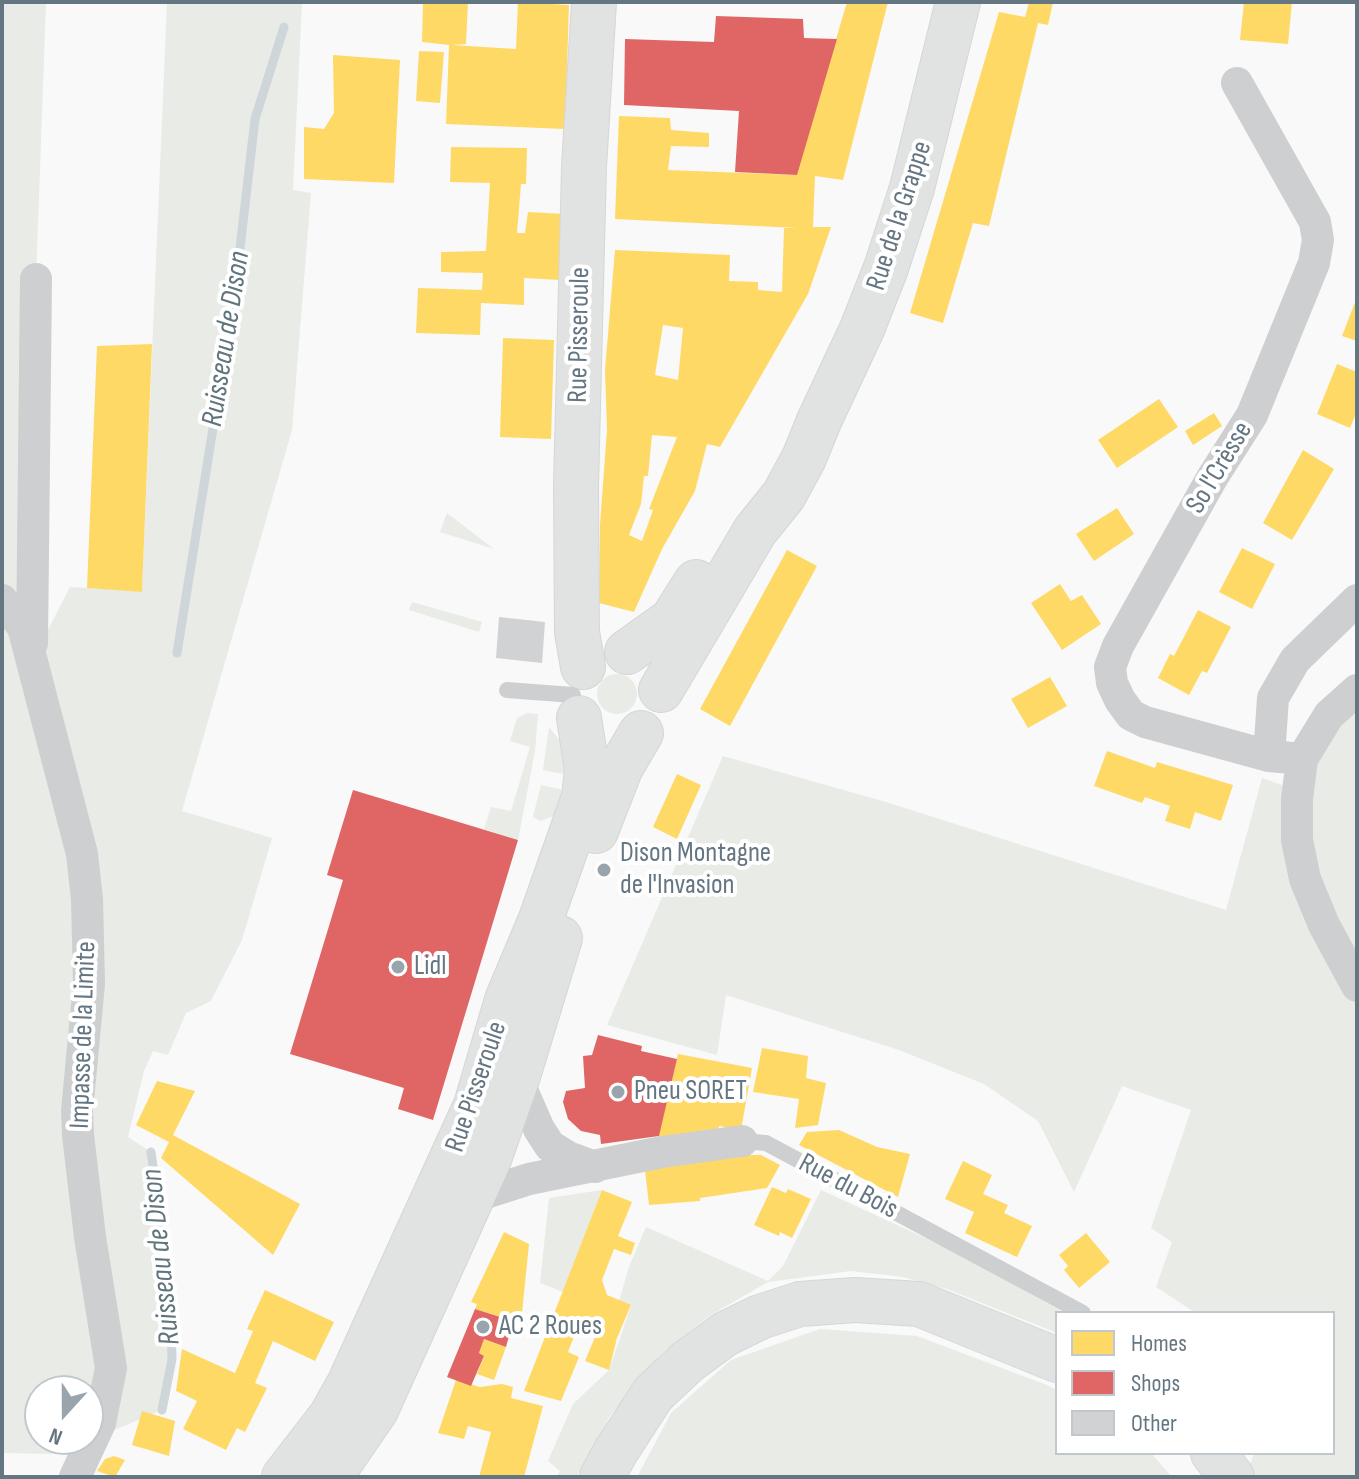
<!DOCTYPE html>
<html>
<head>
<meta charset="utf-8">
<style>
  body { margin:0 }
  #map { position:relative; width:1359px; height:1479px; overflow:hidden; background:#f9f9f9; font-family:"Sofia Sans Condensed",sans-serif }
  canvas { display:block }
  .frame { position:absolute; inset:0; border:4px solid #657683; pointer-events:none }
  .legend { position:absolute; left:1055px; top:1311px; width:280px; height:144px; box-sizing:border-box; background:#fff; border:2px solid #c1c8cd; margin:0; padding:10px 14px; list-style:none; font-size:24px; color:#657683 }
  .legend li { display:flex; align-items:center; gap:16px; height:40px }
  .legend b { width:40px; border:2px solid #c1c8cd }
  .north { position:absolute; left:24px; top:1375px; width:80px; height:80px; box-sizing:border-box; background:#fff; border:2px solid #c1c8cd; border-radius:50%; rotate:201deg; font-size:22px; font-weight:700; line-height:32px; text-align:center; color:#657683 }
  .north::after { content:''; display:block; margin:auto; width:28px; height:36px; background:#99a4ac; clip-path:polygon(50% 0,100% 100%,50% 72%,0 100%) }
</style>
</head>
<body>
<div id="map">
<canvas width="1359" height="1479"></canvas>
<div class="frame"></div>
<ul class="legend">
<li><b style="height:22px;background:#ffd966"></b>Homes</li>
<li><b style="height:22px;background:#e06666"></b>Shops</li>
<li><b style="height:22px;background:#d0d2d3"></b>Other</li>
</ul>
<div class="north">N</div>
</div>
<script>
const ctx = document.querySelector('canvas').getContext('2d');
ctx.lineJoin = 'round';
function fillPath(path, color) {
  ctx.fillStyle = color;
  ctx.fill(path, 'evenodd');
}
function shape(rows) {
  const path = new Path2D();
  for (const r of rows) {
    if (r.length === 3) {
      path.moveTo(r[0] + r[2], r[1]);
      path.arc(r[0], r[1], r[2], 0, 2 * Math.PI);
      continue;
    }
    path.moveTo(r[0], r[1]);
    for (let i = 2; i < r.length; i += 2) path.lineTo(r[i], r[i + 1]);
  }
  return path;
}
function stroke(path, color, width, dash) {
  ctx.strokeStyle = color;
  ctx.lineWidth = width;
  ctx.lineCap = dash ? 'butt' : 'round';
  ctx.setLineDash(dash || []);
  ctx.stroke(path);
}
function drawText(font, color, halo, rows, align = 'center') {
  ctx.font = font + ' "Sofia Sans Condensed",sans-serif';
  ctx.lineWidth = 8;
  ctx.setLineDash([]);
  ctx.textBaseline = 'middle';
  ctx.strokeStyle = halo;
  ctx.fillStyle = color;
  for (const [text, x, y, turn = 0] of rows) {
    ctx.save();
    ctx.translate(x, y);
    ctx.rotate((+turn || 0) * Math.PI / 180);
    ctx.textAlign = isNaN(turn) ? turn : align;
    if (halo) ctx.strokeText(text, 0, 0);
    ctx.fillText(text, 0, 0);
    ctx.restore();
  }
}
fillPath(shape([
  [2,2,46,2,36,279,32,661,70,587,142,591,167,2,302,2,293,190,311,193,292,430,182,811,272,838,242,940,211,1001,186,1013,168,1055,153,1051,144,1071,128,1137,151,1152,160,1217,159,1266,171,1316,172,1359,162,1410,57,1454,2,1453],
  [40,1391,88,1391,88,1439,40,1439],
  [447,513,494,549,440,532],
  [412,602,482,622,479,632,409,610],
  [617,694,20],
  [1357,711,1357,960,1332,912,1308,841,1312,770,1347,715],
  [528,713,538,714,535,751,518,840,484,829,491,807,511,811,530,747,510,741,517,718],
  [549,727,561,742,568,775,543,770],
  [723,756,886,802,1226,910,1262,778,1282,785,1292,874,1357,1004,1357,1477,1256,1477,1250,1465,1254,1453,1333,1453,1333,1313,1196,1313,1156,1287,1172,1242,1151,1228,1191,1110,1122,1086,1074,1192,1038,1121,984,1084,899,1050,726,995,717,1055,607,1025],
  [541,785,564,790,556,815,540,821,533,817],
  [602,1190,563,1292,540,1283,549,1198],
  [821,1190,945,1247,1065,1313,1057,1313,1057,1333,947,1289,903,1277,851,1271,768,1282,709,1316,662,1353,610,1416,577,1477,557,1477,560,1471,548,1461,573,1404,609,1370,631,1306,619,1301,629,1267,646,1227,768,1281,783,1266],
  [820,1329,917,1336,1047,1385,1057,1390,1057,1453,1151,1453,1172,1477,637,1477,671,1413,731,1360]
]), '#e8ebe6');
fillPath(shape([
  [423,2,468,2,466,44,452,45,516,49,518,2,569,5,565,129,446,124,449,45,422,42],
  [847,2,888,2,843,180,815,176,813,227,831,227,808,294,720,447,707,444,695,491,662,549,634,612,599,603,600,524,607,430,605,370,615,250,730,255,729,281,758,282,758,290,782,292,784,228,797,228,615,219,619,116,670,118,671,130,709,133,709,147,671,146,668,170,796,175],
  [663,325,683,328,678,380,655,375],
  [652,435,677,437,649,509,653,510,642,541,629,535,641,504,644,476,648,476],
  [1029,2,1053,2,1048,25,1038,23,989,226,973,223,943,323,910,313,999,12,1025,17],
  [1244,2,1292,2,1288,44,1240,40],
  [419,51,444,52,440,103,416,101],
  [333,55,400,60,394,183,304,179,304,127,324,129,334,113],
  [451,147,527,148,526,184,521,184,517,233,525,233,528,212,564,214,560,280,524,278,524,305,481,303,480,335,416,333,418,288,482,290,483,273,441,272,441,252,486,251,490,183,450,182],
  [1357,297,1357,341,1342,336],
  [503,338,554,340,551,439,500,437],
  [152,344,142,592,87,588,97,346],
  [1337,364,1357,372,1357,411,1350,428,1317,414],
  [1159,399,1178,427,1117,468,1098,440],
  [1214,413,1222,426,1193,445,1185,431],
  [1303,450,1334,469,1292,540,1263,523],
  [1117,508,1134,534,1094,561,1076,534],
  [1242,548,1275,564,1252,609,1219,592],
  [787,550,817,566,730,726,700,709],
  [1060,584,1071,601,1082,595,1101,624,1062,650,1031,603],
  [1198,610,1231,627,1207,673,1202,671,1189,695,1158,678,1170,654,1174,656],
  [1050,677,1067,706,1028,728,1011,699],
  [1107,751,1155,768,1157,762,1233,785,1221,821,1195,812,1190,829,1165,821,1170,806,1145,797,1142,803,1094,786],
  [677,774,701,785,677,839,653,827],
  [762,1048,808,1056,806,1078,826,1083,818,1125,795,1128,799,1099,753,1092],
  [678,1054,752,1068,741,1130,719,1126,718,1132,658,1138],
  [157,1081,195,1091,173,1135,300,1204,273,1255,161,1158,169,1142,136,1125],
  [839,1130,877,1147,910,1154,898,1197,799,1145,807,1132],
  [747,1155,761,1155,780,1165,767,1188,700,1198,700,1201,649,1205,645,1170],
  [963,1161,992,1175,983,1194,1008,1205,1004,1213,1032,1226,1017,1257,965,1233,974,1212,945,1199],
  [772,1187,786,1193,788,1189,811,1199,792,1238,780,1232,779,1236,754,1225],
  [602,1190,632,1202,618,1236,635,1243,631,1255,614,1249,602,1280,607,1295,631,1305,617,1338,609,1370,585,1361,598,1330,592,1328,590,1331,578,1326,568,1352,579,1357,561,1401,524,1391],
  [504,1232,529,1244,521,1323,475,1309,477,1304,471,1302],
  [1086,1233,1110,1262,1079,1288,1064,1270,1068,1266,1059,1255],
  [265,1290,334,1322,315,1361,273,1341,255,1383,267,1388,245,1432,237,1428,226,1450,183,1429,197,1401,176,1391,182,1349,235,1373,253,1331,247,1329],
  [484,1339,506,1347,494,1380,477,1374,484,1356,479,1353],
  [456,1380,480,1387,502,1384,513,1387,511,1398,543,1406,524,1477,479,1477,491,1432,468,1426,464,1439,438,1433],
  [142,1411,175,1421,169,1456,132,1445],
  [114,1456,125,1460,115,1477,97,1471,105,1459]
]), '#ffd966');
fillPath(shape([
  [716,16,803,19,804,38,837,39,797,175,735,172,739,111,624,105,625,39,714,42],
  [353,790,518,840,433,1120,398,1109,404,1088,290,1054,343,880,327,875],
  [598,1035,642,1046,641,1051,677,1059,659,1136,601,1144,600,1135,581,1131,568,1119,563,1102,566,1091,585,1088,583,1056,592,1055],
  [475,1309,513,1321,506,1347,484,1339,479,1353,484,1356,471,1386,447,1377]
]), '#e06666');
stroke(shape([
  [177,653,235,291,255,119,284,27],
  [151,1152,160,1217,159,1266,171,1316,172,1359,162,1410]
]), '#ced6d9', 9);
fillPath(shape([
  [499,617,545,622,542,663,496,658]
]), '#d0d2d3');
const secondary = shape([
  [627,652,672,620,696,582],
  [583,667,577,632,576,486,584,167,594,2],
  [661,690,755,531,784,495,804,458,819,421,862,329,886,268,912,188,958,2],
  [596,831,621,767,641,733],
  [1213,1453,1232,1477],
  [284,1477,331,1416,349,1384,476,1105,507,1000,541,919,584,797,587,769,579,718],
  [330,1477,376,1410,488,1162,517,1079,560,938],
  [602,1477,616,1451,653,1394,687,1362,725,1334,760,1317,800,1304,855,1300,919,1304,1057,1360]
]);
stroke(secondary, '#d5d6d7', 46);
stroke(shape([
  [507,690,573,695],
  [742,1141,766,1143,1083,1313]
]), '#cecfd0', 16);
stroke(shape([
  [1237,83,1315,222,1318,240,1314,263,1252,415,1212,478,1118,646,1110,667,1112,683,1120,700,1131,715,1145,722,1269,756,1302,759],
  [2,600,23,627,82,854,87,899,89,984,77,1111,78,1135,90,1237,111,1368,100,1423,75,1477],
  [32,643,36,279],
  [1357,690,1329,715,1302,759,1297,799,1297,840,1305,879,1324,925,1357,986],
  [1269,756,1273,698,1295,660,1357,600],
  [517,1079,539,1129,550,1146,568,1157,595,1167],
  [473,1197,529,1179,662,1152,742,1141]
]), '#cecfd0', 32);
stroke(secondary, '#e1e2e2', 44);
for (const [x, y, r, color] of [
  [604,870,8,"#99a4ac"],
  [398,967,8,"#99a4ac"],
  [618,1092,8,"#99a4ac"],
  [483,1327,8,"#99a4ac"]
]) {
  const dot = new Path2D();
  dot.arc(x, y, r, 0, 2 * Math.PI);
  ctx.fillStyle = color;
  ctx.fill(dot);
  stroke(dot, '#fff', 3);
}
drawText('28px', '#657683', '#fff', [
  ["Rue de la Grappe",900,216,-72],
  ["Rue Pisseroule",580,335,-89],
  ["So l'Crèsse",1220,468,-59],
  ["Impasse de la Limite",84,1035,-88],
  ["Rue Pisseroule",477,1087,-71],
  ["Rue du Bois",848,1187,28]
]);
drawText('28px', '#657683', '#fff', [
  ["Dison Montagne",620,854],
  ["de l'Invasion",620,886],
  ["Lidl",414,967],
  ["Pneu SORET",634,1092],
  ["AC 2 Roues",499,1327]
], 'left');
drawText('italic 30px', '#60757c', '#fff', [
  ["Ruisseau de Dison",227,339,-81],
  ["Ruisseau de Dison",162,1257,-96]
]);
</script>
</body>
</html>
